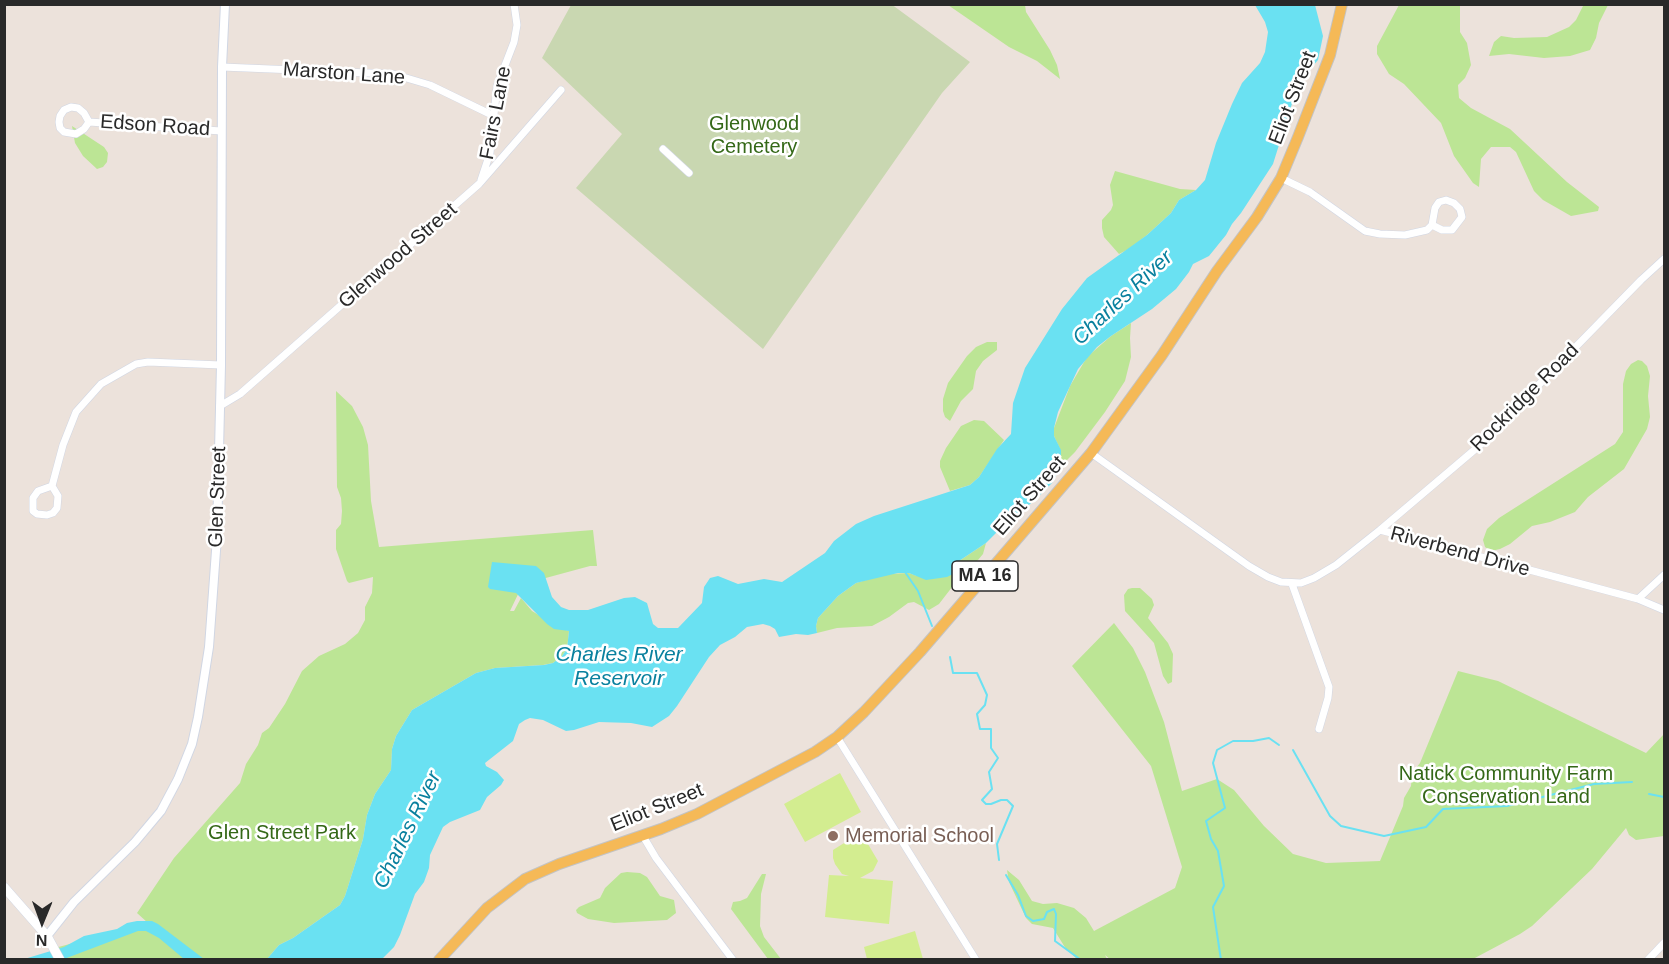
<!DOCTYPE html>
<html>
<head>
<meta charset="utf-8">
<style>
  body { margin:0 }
  #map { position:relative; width:1669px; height:964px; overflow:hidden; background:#ece2db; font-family:Helvetica,sans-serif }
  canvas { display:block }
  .frame { position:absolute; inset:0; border:6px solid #292929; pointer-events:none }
  .north { position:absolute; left:12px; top:892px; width:60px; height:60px; -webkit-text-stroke:4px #fff; paint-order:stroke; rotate:181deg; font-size:16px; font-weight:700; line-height:24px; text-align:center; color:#292929 }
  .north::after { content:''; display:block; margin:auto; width:21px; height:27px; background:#292929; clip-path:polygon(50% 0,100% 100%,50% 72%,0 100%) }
</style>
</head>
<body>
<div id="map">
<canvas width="1669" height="964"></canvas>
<div class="frame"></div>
<div class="north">N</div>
</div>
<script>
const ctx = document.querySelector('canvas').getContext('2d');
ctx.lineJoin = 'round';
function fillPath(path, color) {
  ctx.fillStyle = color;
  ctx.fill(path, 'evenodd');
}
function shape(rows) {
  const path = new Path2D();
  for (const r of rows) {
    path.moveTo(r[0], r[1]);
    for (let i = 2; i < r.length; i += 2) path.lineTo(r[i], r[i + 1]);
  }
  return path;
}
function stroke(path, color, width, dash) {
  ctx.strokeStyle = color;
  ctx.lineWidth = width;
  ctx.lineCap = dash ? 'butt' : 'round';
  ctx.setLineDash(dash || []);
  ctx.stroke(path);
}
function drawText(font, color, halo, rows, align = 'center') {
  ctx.font = font + ' Helvetica,sans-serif';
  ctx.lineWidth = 5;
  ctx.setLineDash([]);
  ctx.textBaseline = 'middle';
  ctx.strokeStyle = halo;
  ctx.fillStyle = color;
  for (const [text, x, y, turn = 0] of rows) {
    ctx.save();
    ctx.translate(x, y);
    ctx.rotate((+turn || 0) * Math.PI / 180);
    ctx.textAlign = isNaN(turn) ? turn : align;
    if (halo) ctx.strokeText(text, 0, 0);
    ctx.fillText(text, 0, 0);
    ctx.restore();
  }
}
fillPath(shape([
  [1584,4,1608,5,1599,23,1596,38,1590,50,1570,56,1544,58,1509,54,1489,56,1494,42,1501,36,1514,38,1547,37,1569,27,1576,20],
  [948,5,1025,5,1026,12,1050,50,1057,65,1060,79,1037,61,1009,47],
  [1399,5,1460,5,1460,32,1467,43,1471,65,1465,78,1458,85,1459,98,1471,108,1510,129,1567,182,1599,207,1598,211,1571,216,1543,200,1534,191,1516,152,1510,147,1491,147,1481,159,1479,187,1473,183,1454,156,1441,123,1404,84,1389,74,1377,54,1377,46],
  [72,126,104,147,108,153,107,162,103,167,97,169,83,156,75,143],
  [1115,171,1180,189,1196,190,1179,200,1171,213,1147,235,1129,249,1119,254,1104,237,1102,228,1102,220,1111,210,1113,205,1110,185],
  [1131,323,1130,338,1131,357,1125,381,1105,412,1075,452,1061,466,1061,451,1054,436,1054,428,1070,386,1087,357,1111,336],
  [987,342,997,342,997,350,983,361,976,371,973,389,961,401,950,421,945,417,943,411,943,399,948,383,967,356,976,347],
  [1638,360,1642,361,1647,366,1650,376,1648,396,1650,417,1647,429,1624,469,1588,497,1575,512,1550,522,1532,526,1510,544,1500,549,1491,551,1485,547,1483,540,1487,529,1499,518,1615,444,1623,432,1623,384,1626,371,1631,364],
  [336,391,352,406,363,427,368,445,371,501,379,547,593,530,597,566,590,566,542,579,521,588,510,611,514,611,521,598,532,611,562,629,569,631,567,649,562,656,553,663,543,665,495,668,476,673,412,710,396,736,392,749,391,770,375,794,367,815,363,839,345,896,340,905,293,938,279,945,267,959,65,959,51,949,148,923,137,913,174,858,240,783,246,764,258,745,262,733,269,728,285,704,302,671,319,656,345,644,358,633,365,620,365,607,372,593,373,577,349,583,347,581,336,549,336,530,341,524,342,511,341,498,337,487],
  [974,420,984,421,1004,440,979,477,970,485,950,491,940,467,940,461,946,448,961,426],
  [986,543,983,554,978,560,966,569,939,604,929,610,914,602,908,603,889,617,872,626,837,628,817,633,816,626,818,618,838,596,856,583,886,574,909,573,917,576,955,569,956,563],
  [1132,588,1140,588,1152,599,1154,605,1148,618,1168,643,1173,654,1172,682,1168,684,1163,676,1154,643,1125,611,1124,595,1128,589],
  [1114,623,1133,648,1145,672,1164,722,1182,791,1217,779,1234,790,1264,826,1293,854,1326,863,1380,861,1403,806,1404,798,1411,786,1412,773,1420,763,1458,671,1498,681,1646,753,1664,734,1664,836,1636,840,1629,835,1626,828,1592,869,1532,926,1520,934,1473,959,1111,960,1105,955,1107,959,1077,959,1066,949,1053,928,1032,924,1026,918,1009,882,1007,870,1019,880,1032,901,1043,904,1057,903,1074,908,1086,918,1094,931,1175,888,1182,867,1151,766,1072,666],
  [627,872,640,873,647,877,660,896,674,900,676,913,667,920,614,923,588,919,577,913,576,910,579,907,600,898,605,888,621,873],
  [762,874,766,874,761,894,760,926,764,937,781,959,768,959,731,909,733,902,740,901,747,898]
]), '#bce595');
fillPath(shape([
  [891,4,970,62,942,93,763,349,576,188,622,134,542,58,571,5]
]), '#c9d7b1');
fillPath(shape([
  [840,773,861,812,805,842,784,804],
  [854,832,866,835,865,839,878,861,873,871,860,878,893,881,889,924,825,917,829,875,849,876,842,874,835,864,833,858,833,850,852,838],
  [915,931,923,959,867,959,864,947]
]), '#d3ed90');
fillPath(shape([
  [1255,5,1315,5,1323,36,1318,60,1305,75,1295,94,1273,164,1241,213,1232,224,1226,235,1209,256,1193,264,1189,272,1176,289,1152,309,1111,336,1097,347,1078,369,1058,412,1054,428,1054,436,1061,450,1061,466,1052,483,1035,500,1005,524,986,543,956,563,953,574,947,577,926,580,909,573,898,573,856,583,838,596,818,618,816,626,817,633,808,635,796,634,779,637,775,629,770,626,763,624,747,627,735,637,720,645,709,657,677,706,669,716,652,727,631,723,599,722,574,730,566,731,543,720,530,718,525,720,519,724,513,741,485,763,486,766,497,772,504,780,501,785,487,797,480,810,450,822,443,827,430,855,429,868,424,882,415,894,400,935,394,947,382,959,267,959,279,945,293,938,340,905,345,896,363,839,367,815,375,794,391,770,392,749,396,736,412,710,476,673,495,668,544,665,553,663,562,656,567,649,569,631,554,629,547,624,516,593,490,589,488,587,492,562,536,566,544,573,552,597,561,607,569,610,588,610,624,598,635,597,647,603,653,624,658,628,678,628,702,603,704,587,710,578,718,576,738,584,764,579,782,582,825,553,834,541,856,524,874,516,970,485,979,477,997,449,1011,434,1013,403,1025,368,1062,309,1087,278,1147,235,1171,213,1179,200,1196,190,1205,180,1216,143,1232,104,1242,83,1260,63,1265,52,1268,32,1265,22],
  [137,921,152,921,158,924,204,959,184,959,159,938,146,931,138,931,64,959,21,960,64,947,84,936,117,929,127,923]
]), '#6ae1f2');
stroke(shape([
  [905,572,918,591,932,626],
  [950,657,953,673,977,673,987,695,985,705,977,714,980,729,991,729,991,748,998,758,989,772,992,789,982,800,986,804,991,804,1001,800,1007,800,1013,806,997,844,999,860],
  [1293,750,1330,816,1341,826,1384,836,1426,827,1443,809,1507,806,1594,784,1632,782],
  [1649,794,1664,797],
  [1006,875,1018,895,1026,916,1033,921,1044,919,1047,912,1054,909,1056,914,1055,941,1081,960],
  [1221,960,1213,907,1224,886,1218,851,1211,839,1206,821,1225,808,1213,763,1217,750,1233,741,1253,741,1269,738,1279,745]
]), '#6ae1f2', 2);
const minor = shape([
  [222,67,393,74,430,85,494,116],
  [89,122,84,129,76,134,64,132,60,128,59,122,60,116,64,110,71,107,78,108,84,113,89,122,221,131],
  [663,149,689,173],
  [1281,178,1310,192,1365,231,1380,234,1405,235,1427,230,1432,225,1435,208,1439,202,1446,200,1454,203,1460,209,1462,217,1452,230,1442,230,1432,225],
  [481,180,490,153,497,86,514,42,517,25,514,4],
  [220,406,240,394,479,184,561,90],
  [1091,453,1249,566,1268,577,1281,582,1301,583,1314,578,1336,565,1380,530,1638,599,1664,610],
  [52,486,58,496,57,508,53,513,47,515,37,514,33,511,33,498,38,491,52,486,63,445,76,412,101,384,136,364,148,362,221,365],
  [1380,530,1479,446,1641,280,1664,259],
  [1292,584,1329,687,1328,698,1319,729],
  [1638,599,1664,575],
  [837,737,976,960],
  [643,836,656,858,733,960],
  [1648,960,1664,943]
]);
const tertiary = shape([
  [47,936,74,902,135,842,161,811,178,779,192,744,198,717,209,647,217,537,221,365,222,67,225,4]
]);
const secondary = shape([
  [4,887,47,936,60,960]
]);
const primary = shape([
  [439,960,487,908,525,879,559,864,661,829,697,814,815,752,837,737,864,712,920,652,1091,453,1162,355,1217,271,1257,217,1281,178,1298,137,1330,55,1342,4]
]);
stroke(minor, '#d0d6e3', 8);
stroke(tertiary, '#d0d6e3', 10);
stroke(secondary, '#d0d6e3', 10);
stroke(primary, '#c3c3c3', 12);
stroke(minor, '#fff', 7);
stroke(tertiary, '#fff', 8);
stroke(secondary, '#fff', 9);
stroke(primary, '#f5b957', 10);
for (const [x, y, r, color] of [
  [833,836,6,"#8d6e63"]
]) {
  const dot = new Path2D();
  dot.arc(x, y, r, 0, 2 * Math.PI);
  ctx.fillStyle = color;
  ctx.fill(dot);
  stroke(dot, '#fff', 2);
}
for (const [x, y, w] of [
  [985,576,66]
]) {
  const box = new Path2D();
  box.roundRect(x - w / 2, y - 15, w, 30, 4.5);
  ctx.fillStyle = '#fff';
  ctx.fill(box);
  stroke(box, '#292929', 1.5);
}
drawText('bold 18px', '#292929', null, [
  ["MA 16",985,576]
]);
drawText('20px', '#292929', '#fff', [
  ["Marston Lane",344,74,4],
  ["Eliot Street",1293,98,-69],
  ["Fairs Lane",496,113,-79],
  ["Edson Road",155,126,4],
  ["Glenwood Street",398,256,-41],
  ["Rockridge Road",1525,398,-45],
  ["Eliot Street",1030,496,-49],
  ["Glen Street",218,497,-88],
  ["Riverbend Drive",1460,552,15],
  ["Eliot Street",657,808,-22]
]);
drawText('20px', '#346817', '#fff', [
  ["Glenwood",754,124],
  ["Cemetery",754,147],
  ["Natick Community Farm",1506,774],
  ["Conservation Land",1506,797],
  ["Glen Street Park",282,833]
]);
drawText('20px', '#785e54', '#fff', [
  ["Memorial School",845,836]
], 'left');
drawText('italic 21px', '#09809e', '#fff', [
  ["Charles River",1123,298,-43],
  ["Charles River",619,655],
  ["Reservoir",619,679],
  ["Charles River",408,830,-64]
]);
</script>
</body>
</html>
